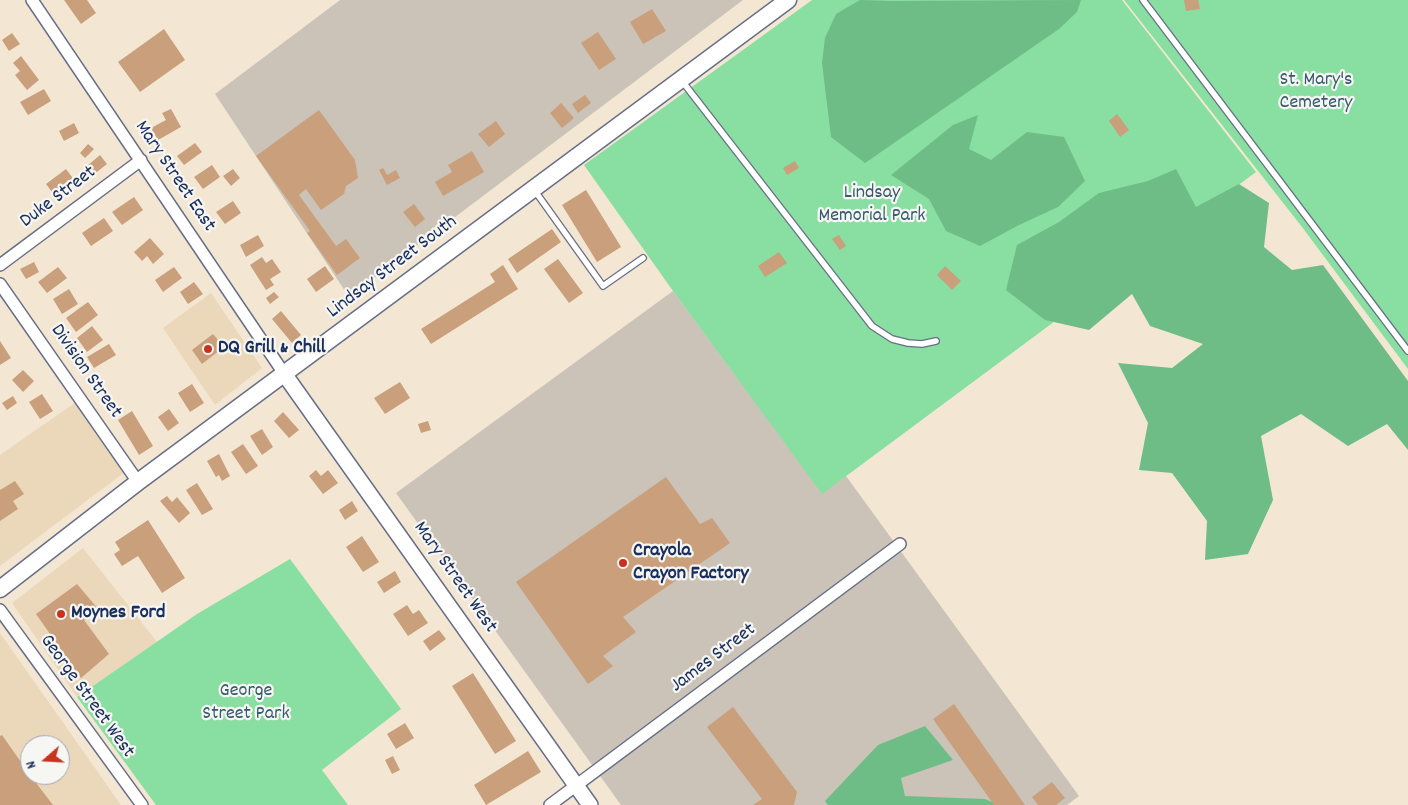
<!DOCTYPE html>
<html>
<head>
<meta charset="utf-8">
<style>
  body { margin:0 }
  #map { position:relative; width:1408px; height:805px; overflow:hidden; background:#f3e7d4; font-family:Dekko,sans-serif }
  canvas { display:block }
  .north { position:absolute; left:20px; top:735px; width:50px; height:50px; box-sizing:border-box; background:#f6f6f2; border:1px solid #9ea6b7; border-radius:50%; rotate:251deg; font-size:14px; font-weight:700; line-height:20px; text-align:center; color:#1b2f5e }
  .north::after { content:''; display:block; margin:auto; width:18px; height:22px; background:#c8321e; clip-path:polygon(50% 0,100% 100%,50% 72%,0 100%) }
</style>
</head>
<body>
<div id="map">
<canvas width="1408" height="805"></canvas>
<div class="north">N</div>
</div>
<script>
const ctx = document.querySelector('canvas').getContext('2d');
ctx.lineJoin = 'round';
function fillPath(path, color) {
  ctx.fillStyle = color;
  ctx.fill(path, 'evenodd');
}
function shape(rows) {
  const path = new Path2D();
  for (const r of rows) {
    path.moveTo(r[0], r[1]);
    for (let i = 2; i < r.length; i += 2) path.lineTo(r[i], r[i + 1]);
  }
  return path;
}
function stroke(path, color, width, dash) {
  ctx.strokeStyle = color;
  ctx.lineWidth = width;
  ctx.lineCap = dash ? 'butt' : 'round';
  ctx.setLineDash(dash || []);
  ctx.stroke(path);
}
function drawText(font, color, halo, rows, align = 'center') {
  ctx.font = font + ' Dekko,sans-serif';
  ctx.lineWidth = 4.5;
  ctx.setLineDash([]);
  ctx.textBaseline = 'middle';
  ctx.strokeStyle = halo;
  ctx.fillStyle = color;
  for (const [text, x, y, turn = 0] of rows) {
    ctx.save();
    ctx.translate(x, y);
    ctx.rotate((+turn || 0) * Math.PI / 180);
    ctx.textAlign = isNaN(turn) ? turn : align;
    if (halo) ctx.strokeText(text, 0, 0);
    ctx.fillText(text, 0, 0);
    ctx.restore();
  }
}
fillPath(shape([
  [211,293,262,368,215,405,163,328],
  [76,402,125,472,0,566,0,455],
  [83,548,157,642,77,697,12,603],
  [0,633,121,805,0,805],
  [30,745,60,745,60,775,30,775]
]), '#ebd8ba');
fillPath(shape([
  [340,0,743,0,349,297,215,94],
  [673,291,822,493,846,476,1079,796,1067,805,621,805,396,493]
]), '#cbc3b8');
fillPath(shape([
  [812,0,1122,0,1256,172,822,494,673,291,584,165],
  [1124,0,1408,0,1408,369,1302,227],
  [290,559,401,709,322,770,348,805,156,805,77,697,197,614]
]), '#89dea1');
fillPath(shape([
  [860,0,892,1,1081,0,1077,12,1059,29,865,163,831,137,822,63,825,38,836,14],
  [978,115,969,149,991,160,1027,132,1064,137,1085,181,1058,207,1019,225,980,246,946,231,929,199,891,175,953,125],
  [1176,169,1196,207,1239,184,1269,203,1264,247,1292,270,1323,265,1408,381,1408,450,1387,424,1348,446,1301,414,1261,436,1273,500,1248,554,1205,560,1207,521,1172,473,1139,470,1148,423,1118,363,1172,368,1203,344,1150,326,1132,294,1089,330,1045,320,1006,290,1017,245,1059,222,1099,193,1148,181],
  [925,726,953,760,901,778,905,796,985,799,999,805,828,805,825,801,878,745]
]), '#6ebd87');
fillPath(shape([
  [64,0,87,0,96,13,81,24],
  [1184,0,1198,0,1200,9,1186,11],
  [652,9,666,31,643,44,630,22],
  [164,29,185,60,140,92,118,62],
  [598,32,616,59,599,70,581,43],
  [12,33,20,44,9,51,2,40],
  [21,56,39,80,27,90,15,75,20,71,13,63],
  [44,89,51,101,28,115,20,102],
  [585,95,591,103,578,113,572,104],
  [561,103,574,118,562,128,550,113],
  [171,109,181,127,158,140,151,128,166,120,162,113],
  [319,110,355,160,358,178,346,186,344,194,321,210,306,189,299,195,336,246,346,239,360,258,337,275,307,233,310,231,256,156],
  [1117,114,1129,130,1120,137,1109,121],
  [496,121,505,134,489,147,478,134],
  [74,123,79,133,64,141,59,131],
  [195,143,202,152,184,165,177,156],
  [88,144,94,149,85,158,80,153],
  [472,151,484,172,443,196,435,182,452,172,448,165],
  [100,155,107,164,93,175,87,166],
  [795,161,799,168,787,175,783,168],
  [212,165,220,177,203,189,194,177],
  [383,168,387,175,396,170,400,178,387,185,379,170],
  [66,169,75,181,55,196,46,184],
  [233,169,240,178,231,186,223,176],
  [586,190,621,247,597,262,562,205],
  [134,197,143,210,122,225,112,212],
  [233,201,241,213,225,224,216,212],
  [414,204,425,219,415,227,403,212],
  [104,218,113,231,91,246,82,233],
  [552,229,561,242,517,273,508,259],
  [258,235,264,246,246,257,240,245],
  [839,235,846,246,840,250,832,239],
  [150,238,164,254,153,264,147,256,142,261,134,252],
  [779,252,787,263,765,277,758,266],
  [262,257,266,263,272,259,281,272,270,279,274,285,266,290,250,265],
  [558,259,583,293,569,303,544,269],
  [34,262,39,272,26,279,20,269],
  [503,265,518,289,431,344,421,329,495,282,490,274],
  [325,266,334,279,316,292,307,279],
  [945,266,961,281,952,290,937,275],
  [58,267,67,278,47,293,38,282],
  [174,267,182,278,163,292,155,280],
  [194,282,203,294,188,304,180,292],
  [69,289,78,304,62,314,53,299],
  [274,292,279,297,270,304,266,298],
  [88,302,98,315,76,332,66,318],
  [281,311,301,335,292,343,272,319],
  [92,326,103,340,87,352,77,338],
  [213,334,224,347,202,364,192,350],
  [0,341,11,358,0,365],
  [109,344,116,355,94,368,87,357],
  [23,370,34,381,23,392,12,380],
  [400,382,410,398,385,414,374,398],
  [192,384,204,403,190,412,178,393],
  [42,394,53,411,40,419,29,402],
  [13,396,17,403,7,410,2,403],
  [169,409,179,423,168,431,158,417],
  [132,411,153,446,139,455,118,420],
  [283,412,299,430,289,438,274,421],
  [428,421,431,430,421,433,418,424],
  [262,429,273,447,262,455,250,436],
  [243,444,258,466,246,474,231,452],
  [219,454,230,476,222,481,219,475,216,477,207,461],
  [316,470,321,476,328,470,338,483,323,494,309,476],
  [666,477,700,524,712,518,730,543,623,617,636,632,603,656,613,666,588,684,516,582],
  [15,481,24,494,13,501,18,509,0,521,0,490],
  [197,483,213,509,202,515,186,490],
  [167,496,172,502,177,497,190,513,179,523,160,501],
  [352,501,358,511,345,520,339,510],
  [148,520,185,578,162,593,138,556,122,566,114,554,120,550,115,542],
  [362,536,379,562,363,572,346,547],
  [395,571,401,582,384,593,377,582],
  [77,584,99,610,84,620,109,654,81,678,36,614],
  [407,605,413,614,419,610,428,623,408,636,393,614],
  [439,630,446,639,430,651,423,641],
  [473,673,516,741,495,754,452,686],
  [954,704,1025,805,994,805,933,719],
  [733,707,797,792,794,805,753,805,762,799,707,727],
  [405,723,414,738,396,749,387,734],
  [2,735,30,775,53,805,0,805,0,736],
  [528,751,541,772,486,805,474,785],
  [393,756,400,770,392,774,385,760],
  [1052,782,1065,798,1056,805,1038,805,1032,797]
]), '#c99f7c');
const service = shape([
  [1143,0,1408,351],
  [682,81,872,326,892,339,908,343,922,344,936,341],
  [535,191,603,286,643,258]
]);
const minor = shape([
  [32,0,285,375],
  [0,265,141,160],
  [0,284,138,482],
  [0,610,142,805],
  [550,805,900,544]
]);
const tertiary = shape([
  [285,375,590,805]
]);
const secondary = shape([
  [0,589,138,482,788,0]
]);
stroke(service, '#676f87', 8);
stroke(minor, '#676f87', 14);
stroke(tertiary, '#676f87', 18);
stroke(secondary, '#676f87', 19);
stroke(service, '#fff', 5.5);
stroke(minor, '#fff', 11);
stroke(tertiary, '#fff', 15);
stroke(secondary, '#fff', 16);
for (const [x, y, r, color] of [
  [208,349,5,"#c8321e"],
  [623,563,5,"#c8321e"],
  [61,614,5,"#c8321e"]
]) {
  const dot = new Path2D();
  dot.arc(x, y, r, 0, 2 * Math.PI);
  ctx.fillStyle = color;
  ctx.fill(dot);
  stroke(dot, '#f6f6f2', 2);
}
drawText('20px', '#365b6f', '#f6f6f2', [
  ["St. Mary's",1316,81],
  ["Cemetery",1316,104],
  ["Lindsay",872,194],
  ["Memorial Park",872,217],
  ["George",246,692],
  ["Street Park",246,715]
]);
drawText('20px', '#1b2f5e', '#f6f6f2', [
  ["Mary Street East",174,177,56],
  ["Duke Street",59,198,-37],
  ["Lindsay Street South",393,268,-37],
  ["Division Street",85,372,55],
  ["Mary Street West",454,578,55],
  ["James Street",714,659,-37],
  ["George Street West",86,697,54]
]);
drawText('bold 20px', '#1b2f5e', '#f6f6f2', [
  ["DQ Grill & Chill",218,349],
  ["Crayola",633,552],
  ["Crayon Factory",633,575],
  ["Moynes Ford",71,614]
], 'left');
</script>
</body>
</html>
